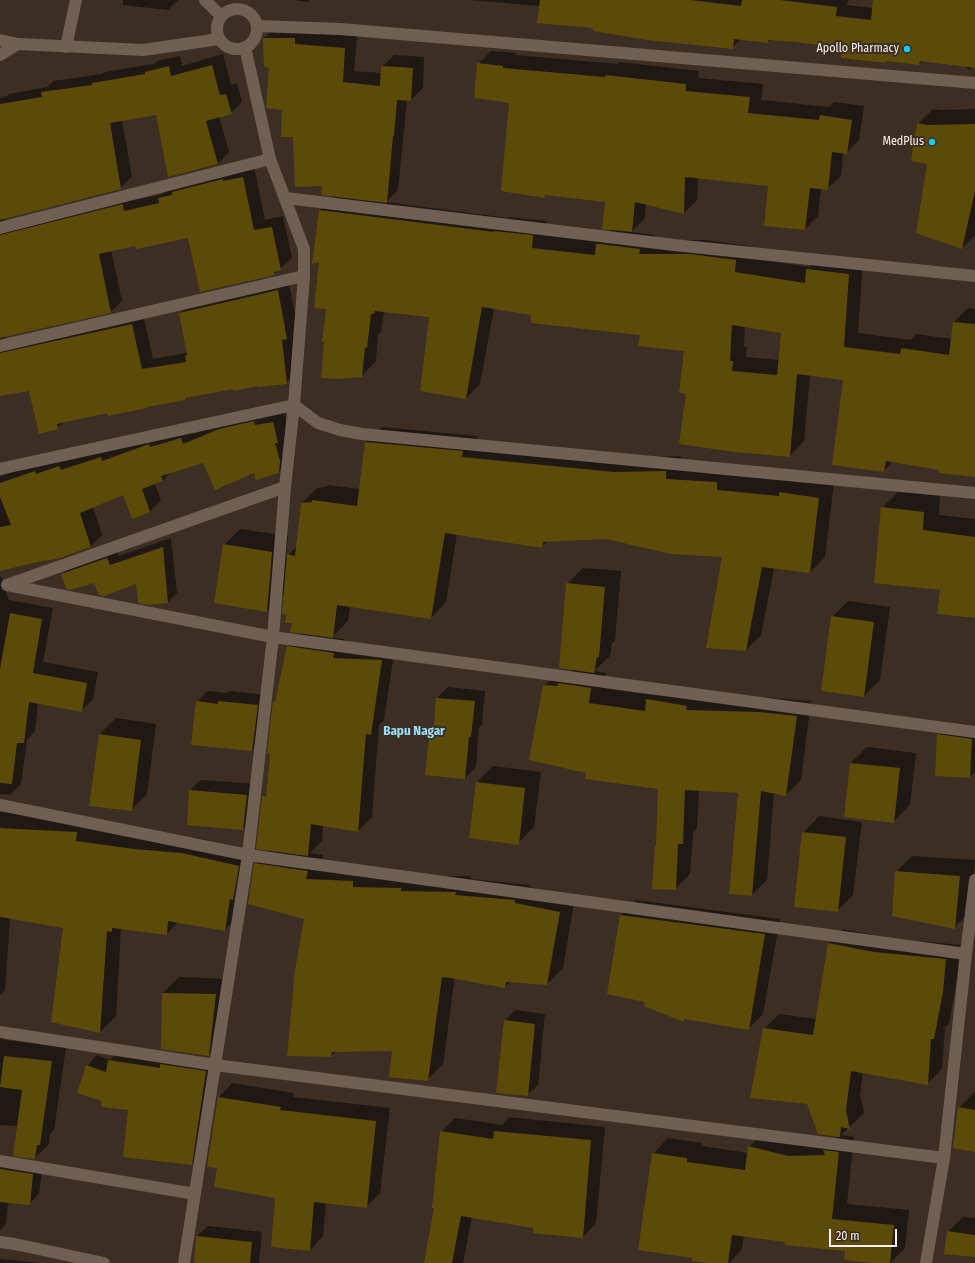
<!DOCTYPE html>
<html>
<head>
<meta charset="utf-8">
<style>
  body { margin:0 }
  #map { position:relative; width:975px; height:1263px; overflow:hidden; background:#3c2e22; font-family:"Fira Sans Condensed",sans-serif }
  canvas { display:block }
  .scale { position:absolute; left:829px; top:1229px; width:68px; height:18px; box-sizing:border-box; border:2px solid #faf0e9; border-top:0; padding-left:5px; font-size:12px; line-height:14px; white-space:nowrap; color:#faf0e9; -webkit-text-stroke:3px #3c2e22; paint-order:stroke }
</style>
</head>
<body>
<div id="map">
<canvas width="975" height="1263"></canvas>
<div class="scale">20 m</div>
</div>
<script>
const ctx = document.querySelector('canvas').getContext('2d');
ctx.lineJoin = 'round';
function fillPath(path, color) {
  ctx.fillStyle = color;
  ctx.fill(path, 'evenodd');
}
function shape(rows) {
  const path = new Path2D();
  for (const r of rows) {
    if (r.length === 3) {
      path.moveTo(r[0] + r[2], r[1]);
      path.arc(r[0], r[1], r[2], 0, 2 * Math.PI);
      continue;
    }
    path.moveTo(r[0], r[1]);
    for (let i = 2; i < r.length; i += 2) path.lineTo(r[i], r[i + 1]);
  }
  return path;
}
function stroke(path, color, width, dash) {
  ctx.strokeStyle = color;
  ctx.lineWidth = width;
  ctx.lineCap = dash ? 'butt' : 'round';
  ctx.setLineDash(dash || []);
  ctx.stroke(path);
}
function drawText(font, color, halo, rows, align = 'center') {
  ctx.font = font + ' "Fira Sans Condensed",sans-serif';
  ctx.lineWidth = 4;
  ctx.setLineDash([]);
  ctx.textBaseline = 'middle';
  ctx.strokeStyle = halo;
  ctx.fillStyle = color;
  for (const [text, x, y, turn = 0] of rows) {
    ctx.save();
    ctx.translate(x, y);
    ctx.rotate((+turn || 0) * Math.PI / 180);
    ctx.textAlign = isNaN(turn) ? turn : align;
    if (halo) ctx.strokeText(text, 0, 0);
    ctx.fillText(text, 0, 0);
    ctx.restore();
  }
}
fillPath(shape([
  [123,0,178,0,168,10,123,5],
  [293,0,310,0,308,2],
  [470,0,848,0,847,5,873,8,874,0,975,0,975,65,969,70,965,66,922,61,919,64,888,60,885,62,843,47,771,39,767,42,741,39,732,48,540,6],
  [276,26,306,33,357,36,354,71,382,73,382,67,394,55,424,57,423,88,411,100,407,100,398,190,386,202,508,218,509,217,547,221,545,234,601,240,612,229,606,201,547,194,544,197,510,102,478,64,491,51,516,53,515,55,618,64,619,62,699,71,698,78,763,84,761,100,829,107,834,102,864,106,859,140,846,153,843,153,841,176,827,189,821,189,818,216,805,229,770,185,698,177,697,200,684,213,646,204,645,218,631,232,654,235,653,240,705,240,750,246,749,258,809,267,822,255,863,260,858,333,911,340,916,334,952,339,954,322,968,308,975,309,975,476,893,461,884,471,844,379,810,375,804,441,790,456,687,393,685,350,641,334,532,314,494,308,480,384,466,398,430,316,384,311,381,332,378,335,376,361,362,376,327,308,320,261,313,263,320,210,335,195,323,185,294,136,283,109,270,67,265,66,264,38],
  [745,326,782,332,779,360,746,357,747,347,744,347],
  [223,54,231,85,237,83,242,102,231,113,219,116,229,152,218,164,169,176,156,114,122,120,132,177,120,188,3,218,9,224,134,194,135,200,163,194,170,187,254,166,265,220,283,216,292,258,274,274,189,236,111,250,122,301,110,312,4,336,4,337,6,340,143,314,153,359,187,353,180,313,191,302,288,279,298,327,293,332,297,372,286,383,259,384,234,388,149,405,147,407,108,412,64,422,57,428,30,389,0,395,0,98,7,96,9,94,48,87,53,81,102,74,104,72,154,64,157,61,180,56,182,66],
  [933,109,943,110,975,109,975,235,962,248,918,124],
  [284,411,288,431,290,461,278,473,254,471,204,462,171,472,163,481,155,484,161,500,150,512,132,518,123,493,93,507,102,535,91,546,57,558,42,560,0,570,0,477,24,467,71,456,72,460,112,447,113,451,155,435,192,427,194,434,231,418],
  [382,427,477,436,477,442,630,458,681,456,680,464,834,483,825,557,810,572,774,568,761,635,746,650,724,556,606,538,548,541,541,547,457,534,446,602,431,618,350,606,348,621,332,637,347,640,346,645,395,647,384,720,379,725,372,817,358,831,323,825,322,841,310,853,323,855,322,863,369,865,368,871,416,876,471,876,471,879,530,885,530,887,575,897,563,968,547,984,511,981,505,987,455,977,443,1064,427,1080,393,1050,336,1051,331,1056,305,918,255,864,270,849,263,797,267,793,274,702,276,700,288,647,302,632,293,622,285,593,267,611,215,603,224,545,240,529,288,536,286,557,297,546,302,503,317,488,326,487,328,485,360,489,366,442],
  [898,492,940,496,939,515,975,519,975,617,941,589,882,508],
  [171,538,177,593,168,602,137,582,94,582,62,574,72,565,117,549,119,556],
  [583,568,621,571,615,640,612,643,610,656,594,671,606,673,603,688,652,695,662,685,701,695,774,698,811,701,801,780,786,795,774,792,767,880,752,895,739,793,699,790,697,828,693,833,690,874,675,889,657,845,659,788,587,772,544,686,559,671,571,672,574,669,567,584],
  [0,574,9,600,53,608,43,662,98,672,93,699,81,711,38,703,35,731,27,740,21,784,10,795,0,794],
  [848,601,890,607,880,680,864,696,832,617],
  [448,687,485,691,482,725,479,728,476,767,465,778,430,737,434,733,437,698],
  [207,691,227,693,229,691,268,695,263,739,252,750,197,702],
  [116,718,156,724,147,794,131,810,100,734],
  [949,724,975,728,975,772,969,777,938,735],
  [867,747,916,753,910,805,894,821,851,763],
  [493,766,541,772,534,827,518,843,470,838,477,782],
  [201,780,258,784,254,818,243,829,190,790],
  [0,812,91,821,150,834,198,838,254,851,240,914,225,930,178,922,167,934,121,928,116,1016,100,1032,64,927,10,918,5,990,0,995],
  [819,816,862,822,853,895,837,911,803,833],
  [912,856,975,860,970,912,954,928,896,872],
  [636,900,780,919,763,1014,748,1029,686,1019,683,1021,646,1001,621,915],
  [843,929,889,938,960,945,957,977,949,1024,945,1027,942,1069,927,1084,863,1072,860,1095,864,1113,841,1135,854,1137,847,1204,909,1210,905,1248,890,1263,883,1263,846,1250,744,1235,742,1249,729,1263,714,1263,653,1154,668,1138,702,1143,702,1146,748,1153,749,1147,765,1131,834,1140,839,1136,808,1103,764,1029,779,1014,816,1019,829,943],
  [179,977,231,979,224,1039,208,1055,163,993],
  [515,1010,545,1014,538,1085,527,1095,505,1021],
  [0,1035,5,1035,4,1040,66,1047,54,1130,50,1134,49,1144,35,1158,18,1126,0,1125],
  [120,1050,216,1061,202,1154,191,1164,129,1109,87,1066,97,1055,110,1060],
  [232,1083,294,1093,293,1097,390,1108,380,1193,366,1207,326,1202,323,1236,310,1250,276,1198,218,1168,219,1097],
  [974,1092,975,1093,975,1151,959,1108],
  [509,1117,605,1127,596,1223,583,1237,534,1227,472,1217,463,1263,425,1263,436,1208,441,1132,455,1118,502,1125],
  [0,1158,43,1164,39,1194,29,1204,8,1202,6,1224,0,1230],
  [963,1217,975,1218,975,1256,948,1232],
  [208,1226,262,1232,259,1263,195,1263,197,1236],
  [0,1259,41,1263,0,1263]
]), '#0007');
fillPath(shape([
  [540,0,690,0,741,6,742,0,780,0,837,7,836,16,871,20,873,0,975,0,975,68,920,61,919,65,886,61,886,63,841,58,842,48,795,42,768,40,768,43,734,39,733,49,648,40,593,31,593,28,537,23],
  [263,38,295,38,295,44,345,48,343,82,380,86,381,66,413,68,411,101,397,100,394,136,393,136,387,203,321,195,322,186,295,187,293,137,281,137,282,110,266,108,266,106,269,68,264,67],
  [477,63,503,66,503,68,605,77,605,75,686,84,686,91,750,97,748,113,819,120,820,115,852,120,847,154,832,152,828,190,810,188,805,230,764,226,768,186,685,177,684,214,635,202,632,232,602,229,605,202,545,195,545,198,501,191,509,103,505,103,505,102,474,98],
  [212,65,220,95,226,94,232,114,206,121,218,164,168,177,156,115,110,123,121,189,0,220,0,104,42,97,41,92,92,85,92,83,145,74,145,72,169,66,171,76],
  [917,123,928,125,975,124,975,191,962,249,916,233,927,164,911,161],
  [243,177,254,230,272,227,281,270,274,272,275,275,200,292,188,238,136,249,135,246,99,254,111,313,0,338,0,235,123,204,124,211,159,203,158,198,172,195,172,192,223,179,223,181],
  [319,210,494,232,494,231,533,235,532,248,595,255,596,244,600,244,640,249,639,254,690,254,736,260,735,272,805,283,806,269,849,274,844,347,900,354,901,348,949,355,953,322,975,324,975,477,939,473,939,470,886,461,884,472,832,465,843,380,797,374,790,457,735,452,679,444,686,394,679,393,684,351,638,346,640,335,531,323,531,315,482,307,466,399,420,391,429,317,375,311,374,314,371,314,367,348,365,347,362,377,337,379,321,378,324,342,322,342,326,309,314,308,319,262,312,264],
  [732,325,781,333,777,375,732,371,733,361,730,361],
  [278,290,287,339,282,340,287,384,259,387,258,386,233,391,233,389,185,398,185,400,147,407,147,408,108,416,107,413,57,424,58,429,39,434,29,391,0,396,0,353,132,324,142,369,186,362,185,355,187,355,179,313],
  [254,421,255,425,273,422,278,443,275,443,280,461,279,473,256,480,254,473,215,490,203,463,161,476,163,481,142,489,150,512,132,519,123,495,80,513,91,547,57,559,42,561,0,571,0,527,11,525,0,497,0,483,35,471,36,474,59,466,61,470,101,457,102,461,149,444,150,447,181,438,183,444,219,429],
  [365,442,463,451,462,457,614,472,666,471,666,479,717,482,717,490,779,496,779,492,819,498,810,573,762,567,746,651,706,648,722,557,671,554,606,539,543,542,542,548,445,533,431,619,337,605,333,638,290,632,292,623,285,623,286,615,282,614,287,554,295,556,301,503,312,502,312,500,357,506],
  [881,507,924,512,923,530,975,537,975,618,937,614,940,590,874,583],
  [223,544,272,552,267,612,214,603],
  [163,547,168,603,149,605,138,603,136,584,104,596,99,595,94,583,70,590,66,589,61,574,107,558,110,565],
  [566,583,605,587,599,657,597,657,594,673,559,668],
  [10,613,42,619,33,673,87,683,82,712,29,702,24,743,17,743,12,784,0,783,0,669],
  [831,616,874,622,864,697,821,691],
  [287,646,334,653,333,658,382,660,371,735,366,734,358,832,311,824,308,856,256,849,262,796,266,796,270,754,268,754,267,752,273,701,275,702],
  [558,683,591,688,589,703,645,711,646,699,687,706,686,710,759,712,797,716,786,796,761,791,752,896,729,894,738,793,685,790,683,844,678,844,676,890,652,889,655,846,656,846,658,789,585,779,586,773,529,760,543,685,558,686],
  [436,698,475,701,471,737,469,737,465,779,425,775,429,737,433,737],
  [196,701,218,704,218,701,258,705,252,751,191,745],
  [99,734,141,740,132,811,89,806],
  [937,734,972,739,970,778,935,776],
  [850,763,900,768,894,823,844,817],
  [476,782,525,788,519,845,469,838],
  [189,790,247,795,243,830,187,825],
  [0,828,77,832,76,841,134,849,182,853,239,866,233,900,230,899,225,931,168,921,167,935,112,928,112,932,107,931,100,1033,51,1022,63,928,0,917],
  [802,832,846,837,838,912,794,907],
  [254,863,308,871,306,879,353,881,353,887,401,888,401,891,456,892,455,895,515,900,515,903,560,912,547,985,506,982,505,988,445,977,445,978,442,977,428,1081,389,1077,392,1051,332,1052,331,1057,287,1056,295,970,304,919,248,904],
  [895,871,960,876,955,929,892,916],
  [620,915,765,934,749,1030,684,1019,684,1022,644,1006,645,1002,607,994],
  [828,943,874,952,946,959,943,992,934,1039,931,1039,928,1085,851,1071,846,1110,850,1129,841,1127,840,1137,818,1134,807,1104,750,1098,763,1028,813,1035],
  [162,993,216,994,209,1056,161,1049],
  [504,1020,535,1024,528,1096,496,1093],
  [4,1056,52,1061,40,1145,37,1145,35,1159,13,1156,22,1090,0,1087],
  [108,1060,160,1068,160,1064,206,1071,192,1165,123,1157,128,1110,101,1107,102,1101,77,1093,86,1065,106,1072],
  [218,1097,281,1107,280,1110,376,1121,367,1208,314,1202,310,1251,271,1247,275,1198,214,1187,217,1168,207,1167],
  [958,1107,975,1110,975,1152,953,1148],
  [440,1131,493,1139,494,1131,591,1140,583,1238,533,1233,533,1228,461,1216,452,1263,424,1263,434,1208,432,1208],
  [748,1146,788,1156,825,1155,823,1150,839,1152,832,1219,894,1225,890,1263,874,1263,844,1260,845,1251,785,1245,785,1242,732,1235,728,1263,707,1263,692,1261,692,1258,638,1250,652,1153,687,1158,687,1162,745,1170],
  [0,1169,33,1174,30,1205,0,1202],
  [947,1231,975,1235,975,1257,944,1254],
  [196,1236,252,1242,250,1263,194,1263]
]), '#5c4b08');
stroke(shape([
  [205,0,221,16],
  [237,29,20],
  [257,26,341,29,975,83],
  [0,40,18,44,143,50,219,39],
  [66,47,76,0],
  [0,55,18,44],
  [286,198,674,245,975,276],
  [0,228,270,159],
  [0,346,304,276],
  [0,469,294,405,318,423,340,430,362,434,975,493],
  [7,585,273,637,975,732],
  [7,585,285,487],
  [0,805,248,855,966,954],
  [0,1032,215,1065,944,1158],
  [0,1161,195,1194],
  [0,1242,15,1244,104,1263],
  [184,1263,248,855,273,637,285,487,294,405,304,276,304,249,270,159,245,47],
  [926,1263,944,1158,966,954,975,880]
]), '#706053', 12);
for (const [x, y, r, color] of [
  [907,49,4,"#1acafc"],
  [932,142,4,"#1acafc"]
]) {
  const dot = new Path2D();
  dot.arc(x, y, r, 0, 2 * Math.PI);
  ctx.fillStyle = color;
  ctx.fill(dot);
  stroke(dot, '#3c2e22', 1.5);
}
drawText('12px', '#faf0e9', '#3c2e22', [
  ["Apollo Pharmacy",899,49],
  ["MedPlus",924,142]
], 'right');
drawText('bold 13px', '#9ae0fc', '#3c2e22', [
  ["Bapu Nagar",414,731]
]);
</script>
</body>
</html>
